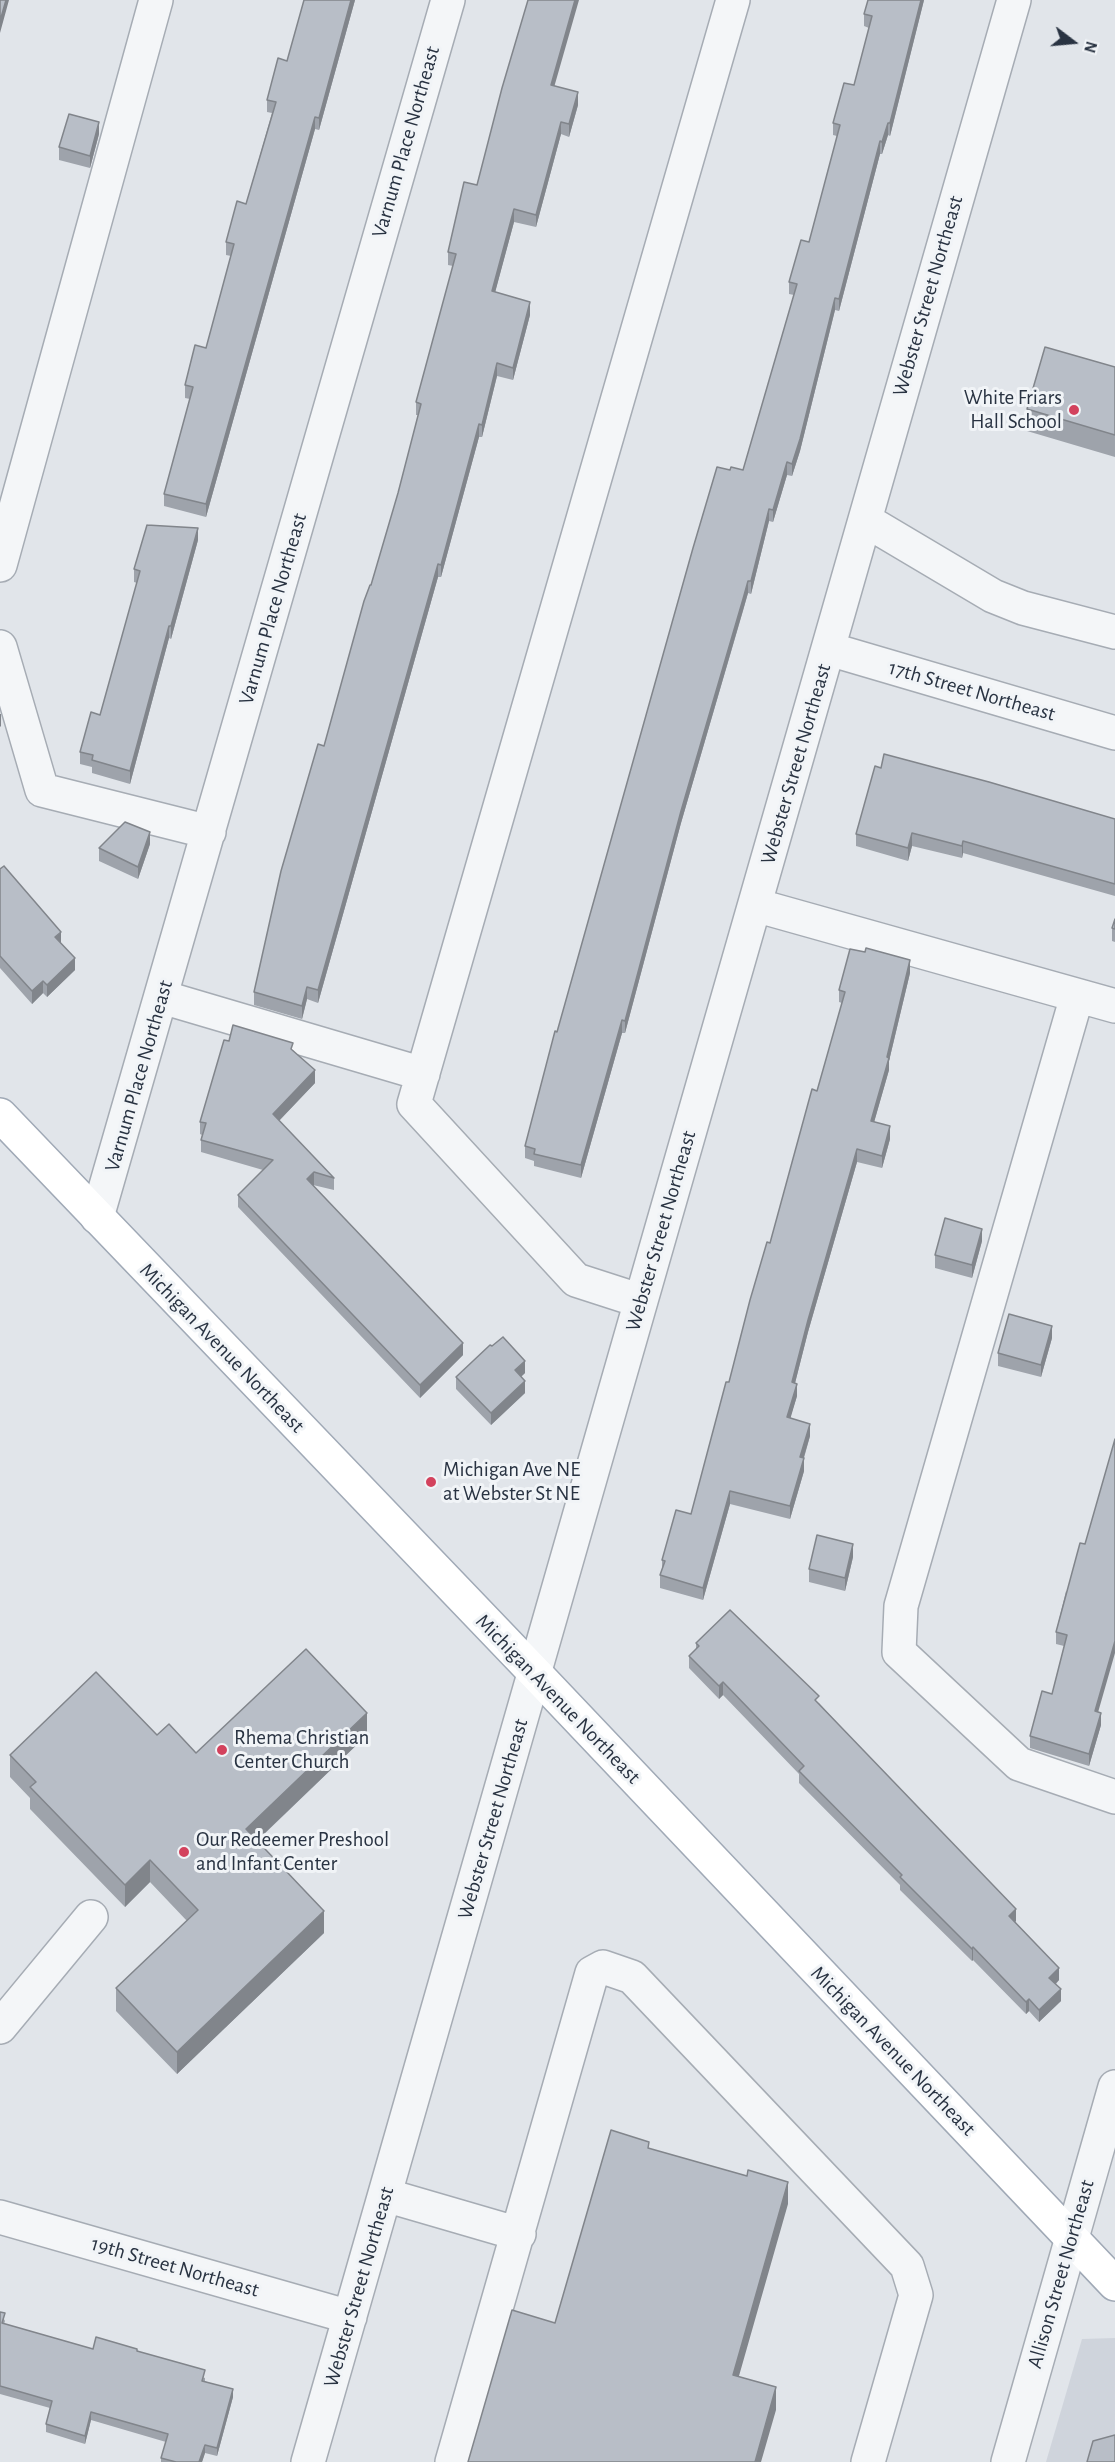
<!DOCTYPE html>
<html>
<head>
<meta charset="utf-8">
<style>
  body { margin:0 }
  #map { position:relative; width:1115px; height:2462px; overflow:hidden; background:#e1e5ea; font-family:"Alegreya Sans",sans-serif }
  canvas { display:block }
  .north { position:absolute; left:1043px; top:12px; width:60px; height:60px; -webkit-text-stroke:4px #f1f4f7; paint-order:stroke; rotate:106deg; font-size:16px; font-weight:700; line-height:24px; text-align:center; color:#293342 }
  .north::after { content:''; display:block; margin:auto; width:21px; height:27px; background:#293342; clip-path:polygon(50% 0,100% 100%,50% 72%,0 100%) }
</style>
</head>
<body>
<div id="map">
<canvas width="1115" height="2462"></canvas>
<div class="north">N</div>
</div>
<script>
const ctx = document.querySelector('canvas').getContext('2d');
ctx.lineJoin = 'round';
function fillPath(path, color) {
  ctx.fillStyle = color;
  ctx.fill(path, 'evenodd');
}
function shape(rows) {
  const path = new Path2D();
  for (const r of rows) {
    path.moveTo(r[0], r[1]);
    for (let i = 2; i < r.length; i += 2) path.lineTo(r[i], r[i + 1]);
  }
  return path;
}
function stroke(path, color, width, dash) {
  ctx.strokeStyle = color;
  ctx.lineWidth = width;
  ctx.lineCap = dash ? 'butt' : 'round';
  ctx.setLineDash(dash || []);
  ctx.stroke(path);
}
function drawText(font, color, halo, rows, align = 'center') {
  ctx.font = font + ' "Alegreya Sans",sans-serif';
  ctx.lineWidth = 6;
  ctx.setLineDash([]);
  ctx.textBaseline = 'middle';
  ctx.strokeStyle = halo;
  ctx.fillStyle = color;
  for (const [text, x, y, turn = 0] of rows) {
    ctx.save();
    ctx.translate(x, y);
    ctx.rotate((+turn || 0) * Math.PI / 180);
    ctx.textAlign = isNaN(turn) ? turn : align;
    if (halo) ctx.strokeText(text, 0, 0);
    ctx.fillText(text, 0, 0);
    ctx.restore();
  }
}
fillPath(shape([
  [1115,2338,1115,2462,1046,2462,1082,2339]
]), '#cfd4dc');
const minor = shape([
  [865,520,993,596,1023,608,1115,632],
  [0,565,156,0],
  [0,647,42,790,209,832],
  [829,649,1115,733],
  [755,905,1115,1006],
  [1077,996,901,1606,899,1652,1019,1764,1115,1797],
  [162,997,423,1074],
  [97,1217,448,0],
  [641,1301,576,1280,414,1104,733,0],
  [0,2027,91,1917],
  [385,2195,519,2234],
  [0,2217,350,2317],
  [308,2462,1014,0],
  [452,2462,592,1973,603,1967,632,1977,907,2266,916,2295,868,2462],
  [1008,2462,1115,2087]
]);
const major = shape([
  [0,1115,535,1673,1115,2284]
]);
stroke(minor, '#a6acb4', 36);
stroke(major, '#a0a9b6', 36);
stroke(minor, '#f4f6f8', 33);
stroke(major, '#fff', 33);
fillPath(shape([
  [304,0,355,0,319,130,315,129,206,517,164,506,164,494,190,399,185,398,185,385,206,348,231,256,226,255,226,242,246,204,272,113,267,112,267,100,287,61],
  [924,0,890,136,888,135,882,154,880,154,839,311,835,310,800,451,792,476,787,475,773,522,769,521,751,594,748,593,743,611,681,823,625,1033,622,1033,581,1178,534,1166,534,1161,525,1158,525,1146,557,1032,730,470,743,470,794,295,789,294,789,282,809,242,837,136,833,135,833,123,854,85,869,28,864,26,864,14],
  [554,86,578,105,569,137,561,134,536,227,514,222,495,292,530,315,513,380,497,376,482,437,479,437,441,577,438,577,318,1003,307,999,302,1019,254,1005,254,992,324,746,398,493,418,415,416,415,416,402,453,266,448,265,448,252,477,185],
  [99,134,90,168,59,160,59,147],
  [1115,367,1115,457,1027,431,1027,409],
  [198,540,171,639,169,638,130,784,92,773,92,767,80,764,80,752,100,715,137,583,134,582,134,569],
  [1115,819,1115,896,963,853,962,858,912,846,908,861,856,846,856,834],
  [150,844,138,879,99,861,99,848],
  [0,869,61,943,75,970,47,997,43,993,32,1004,0,968],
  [1115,919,1115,942,1112,941,1112,928],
  [910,973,889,1061,889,1070,874,1122,890,1139,882,1168,857,1162,808,1332,795,1383,797,1396,790,1418,810,1436,804,1458,804,1471,790,1519,730,1504,703,1600,660,1588,660,1575,662,1569,662,1560,691,1514,770,1243,817,1091,842,1003,839,1002,839,990],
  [293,1050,315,1083,279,1121,334,1178,334,1190,313,1185,463,1355,420,1398,238,1207,238,1195,263,1170,201,1152,201,1140,202,1135,200,1134,200,1122],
  [982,1241,972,1278,935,1268,935,1255],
  [1052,1338,1041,1377,998,1366,998,1353],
  [525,1373,521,1377,525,1393,491,1425,456,1389,456,1377],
  [853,1557,845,1591,809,1582,809,1569],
  [1066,1591,1101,1725,1089,1766,1030,1748,1030,1736,1052,1694,1064,1646,1056,1644,1056,1632],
  [696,1643,819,1703,1016,1921,1015,1922,1059,1980,1056,1984,1061,2001,1039,2022,1029,2011,1026,2014,973,1960,972,1961,900,1890,900,1885,799,1783,799,1774,723,1695,719,1699,689,1668,689,1656,696,1649],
  [157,1735,196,1753,367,1735,257,1841,324,1933,177,2074,116,2011,116,1988,187,1921,150,1882,125,1907,30,1809,30,1798,10,1777,10,1755],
  [0,2312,5,2321,4,2324,93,2349,137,2351,205,2378,205,2381,233,2397,217,2456,205,2453,202,2462,161,2462,161,2458,166,2442,91,2420,85,2444,46,2432,46,2424,50,2408,0,2394]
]), '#9ea3ab');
fillPath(shape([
  [6,0,9,0,0,33,0,21],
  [351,0,355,0,319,130,319,118],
  [575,0,579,0,551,98,551,85],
  [921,0,924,0,890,136,890,123],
  [578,92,578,105,569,137,569,124],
  [315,117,315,129,206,517,206,504],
  [99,122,99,134,90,168,90,156],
  [561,122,561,134,536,227,536,215],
  [888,123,888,135,882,154,882,142],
  [880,141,880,154,839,311,839,299],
  [514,209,514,222,492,304,492,291],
  [835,298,835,310,800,451,792,476,792,464],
  [530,302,530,315,513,380,513,368],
  [497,363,497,376,482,437,482,425],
  [479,424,479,437,441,577,441,565],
  [787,462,787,475,773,522,773,510],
  [769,509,769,521,751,594,751,581],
  [198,528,198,540,171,639,171,626],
  [438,564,438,577,318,1003,318,990],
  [748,581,748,593,681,823,625,1033,625,1021,681,811],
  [169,626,169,638,130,784,130,771],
  [0,714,1,714,1,726,0,727],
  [150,832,150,844,138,879,138,867],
  [912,833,912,846,908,861,908,848],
  [963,841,963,853,962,858,962,846],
  [61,932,61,945,55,937],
  [75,958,75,970,47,997,47,985],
  [910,960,910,973,889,1061,889,1070,871,1133,871,1121],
  [43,981,43,993,32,1004,32,991],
  [307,987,307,999,302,1019,302,1006],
  [622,1020,622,1033,581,1178,581,1165],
  [315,1070,315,1083,273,1127,273,1114],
  [890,1126,890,1139,882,1168,882,1156],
  [857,1149,857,1162,808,1332,792,1395,792,1382,808,1320],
  [314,1172,314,1185,307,1191,307,1179],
  [982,1229,982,1241,972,1278,972,1265],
  [1052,1326,1052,1338,1041,1377,1041,1365],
  [463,1343,463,1355,420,1398,420,1385],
  [525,1361,525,1373,515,1382,515,1370],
  [525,1381,525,1393,491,1425,491,1413],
  [797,1384,797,1396,787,1430,787,1417],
  [810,1424,810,1436,800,1470,800,1457],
  [804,1458,804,1471,790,1519,790,1506],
  [730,1491,730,1504,703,1600,703,1588],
  [853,1544,853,1557,845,1591,845,1578],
  [1115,1641,1115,1653,1095,1723,1095,1711],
  [723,1682,723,1695,719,1699,719,1686],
  [367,1713,367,1735,246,1851,246,1829],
  [1101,1713,1101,1725,1089,1766,1089,1754],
  [150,1860,150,1882,125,1907,125,1885],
  [1016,1909,1016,1921,1009,1928,1009,1916],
  [324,1911,324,1933,177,2074,177,2052],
  [973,1947,973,1960,972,1961,972,1949],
  [1059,1968,1059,1980,1049,1990,1049,1978],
  [1061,1989,1061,2001,1039,2022,1039,2010],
  [1029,1999,1029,2011,1026,2014,1026,2002],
  [788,2182,788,2204,733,2397,733,2375],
  [776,2387,776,2410,761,2462,755,2462],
  [233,2389,233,2397,217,2456,217,2448],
  [91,2412,91,2420,85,2444,85,2436],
  [205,2445,205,2453,202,2462,199,2462]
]), '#81858b');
const building = shape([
  [0,0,6,0,0,21,0,0],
  [304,0,351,0,319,118,315,117,206,504,164,494,193,387,185,385,195,345,206,348,234,244,226,242,237,201,246,204,276,102,267,100,278,58,287,61,304,0],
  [528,0,575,0,551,85,578,92,569,124,561,122,536,215,514,209,492,291,530,302,513,368,497,363,482,425,479,424,441,565,438,564,318,990,307,987,302,1006,254,992,281,871,318,744,324,746,364,601,370,585,371,585,398,493,421,404,416,402,456,254,448,252,464,182,477,185,502,88,528,0],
  [868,0,921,0,890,123,888,123,882,142,880,141,839,299,835,298,800,439,792,464,787,462,773,510,769,509,751,581,748,581,743,599,681,811,625,1021,622,1020,581,1165,534,1154,535,1149,525,1146,555,1031,557,1032,693,548,717,467,730,470,731,467,743,470,797,284,789,282,801,240,809,242,840,125,833,123,844,83,854,85,872,16,864,14,868,0],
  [69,114,99,122,90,156,59,147,69,114],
  [1045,347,1115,367,1115,435,1027,409,1045,347],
  [147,525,198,528,171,626,169,626,130,771,92,760,93,755,80,752,91,712,100,715,140,571,134,569,147,525],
  [884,754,989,782,1115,819,1115,884,963,841,962,846,912,833,908,848,856,834,875,766,881,768,884,754],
  [125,822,150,832,138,867,99,848,125,822],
  [4,866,61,932,55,937,75,958,47,985,43,981,32,991,0,956,0,869,4,866],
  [1115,919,1115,929,1112,928,1115,919],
  [866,948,910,960,887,1057,889,1058,871,1121,890,1126,882,1156,857,1149,808,1320,792,1382,797,1384,787,1417,810,1424,800,1457,804,1458,790,1506,730,1491,703,1588,660,1575,665,1561,662,1560,676,1510,691,1514,726,1382,729,1382,750,1300,767,1242,770,1243,812,1089,817,1091,845,992,839,990,850,949,865,952,866,948],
  [233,1025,293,1043,291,1049,315,1070,273,1114,334,1178,314,1172,307,1179,463,1343,420,1385,238,1195,273,1160,201,1140,206,1123,200,1122,224,1040,229,1041,233,1025],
  [945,1218,982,1229,972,1265,935,1255,945,1218],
  [1009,1314,1052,1326,1041,1365,998,1353,1009,1314],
  [503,1337,525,1361,515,1370,525,1381,491,1413,456,1377,490,1345,492,1346,503,1337],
  [1115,1439,1115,1641,1095,1711,1101,1713,1089,1754,1030,1736,1042,1691,1052,1694,1067,1635,1056,1632,1080,1543,1085,1544,1115,1439],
  [817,1535,853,1544,845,1578,809,1569,817,1535],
  [730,1610,819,1696,815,1700,1016,1909,1009,1916,1059,1968,1049,1978,1061,1989,1039,2010,1029,1999,1026,2002,973,1947,972,1949,900,1877,902,1875,799,1771,804,1766,723,1682,719,1686,689,1656,699,1646,696,1643,730,1610],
  [306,1649,367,1713,246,1829,324,1911,177,2052,116,1988,198,1910,150,1860,125,1885,30,1787,36,1782,10,1755,96,1672,157,1735,169,1724,196,1753,306,1649],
  [611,2130,649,2142,648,2148,747,2176,748,2170,788,2182,733,2375,776,2387,755,2462,468,2462,512,2310,555,2323,611,2130],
  [0,2312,5,2313,2,2323,93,2349,96,2337,137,2349,137,2351,205,2370,202,2381,233,2389,217,2448,205,2445,199,2462,176,2462,161,2458,168,2434,91,2412,85,2436,46,2424,52,2401,0,2386,0,2312],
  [1115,2435,1115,2462,1087,2462,1093,2441,1115,2435]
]);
fillPath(building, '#b8bec7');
stroke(building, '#81858b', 1.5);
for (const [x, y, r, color] of [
  [1074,410,6,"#d3425d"],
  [431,1482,6,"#d3425d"],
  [222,1750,6,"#d3425d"],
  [184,1852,6,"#d3425d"]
]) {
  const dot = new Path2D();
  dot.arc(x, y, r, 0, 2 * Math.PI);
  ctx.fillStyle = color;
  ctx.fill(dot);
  stroke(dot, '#f1f4f7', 2);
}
drawText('21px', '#293342', '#f1f4f7', [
  ["Varnum Place Northeast",406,142,-74],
  ["Webster Street Northeast",928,296,-74],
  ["Varnum Place Northeast",273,609,-74],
  ["17th Street Northeast",972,691,16],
  ["Webster Street Northeast",796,764,-74],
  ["Varnum Place Northeast",139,1076,-74],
  ["Webster Street Northeast",661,1231,-74],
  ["Michigan Avenue Northeast",222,1348,46],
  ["Michigan Avenue Northeast",558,1699,46],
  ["Webster Street Northeast",493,1819,-74],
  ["Michigan Avenue Northeast",893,2051,46],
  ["19th Street Northeast",175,2267,16],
  ["Allison Street Northeast",1061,2274,-74],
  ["Webster Street Northeast",359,2287,-74]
]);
drawText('21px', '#293342', '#f1f4f7', [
  ["White Friars",1062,398,"right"],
  ["Hall School",1062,422,"right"],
  ["Michigan Ave NE",443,1470],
  ["at Webster St NE",443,1494],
  ["Rhema Christian",234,1738],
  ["Center Church",234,1762],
  ["Our Redeemer Preshool",196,1840],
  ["and Infant Center",196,1864]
], 'left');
</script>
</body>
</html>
